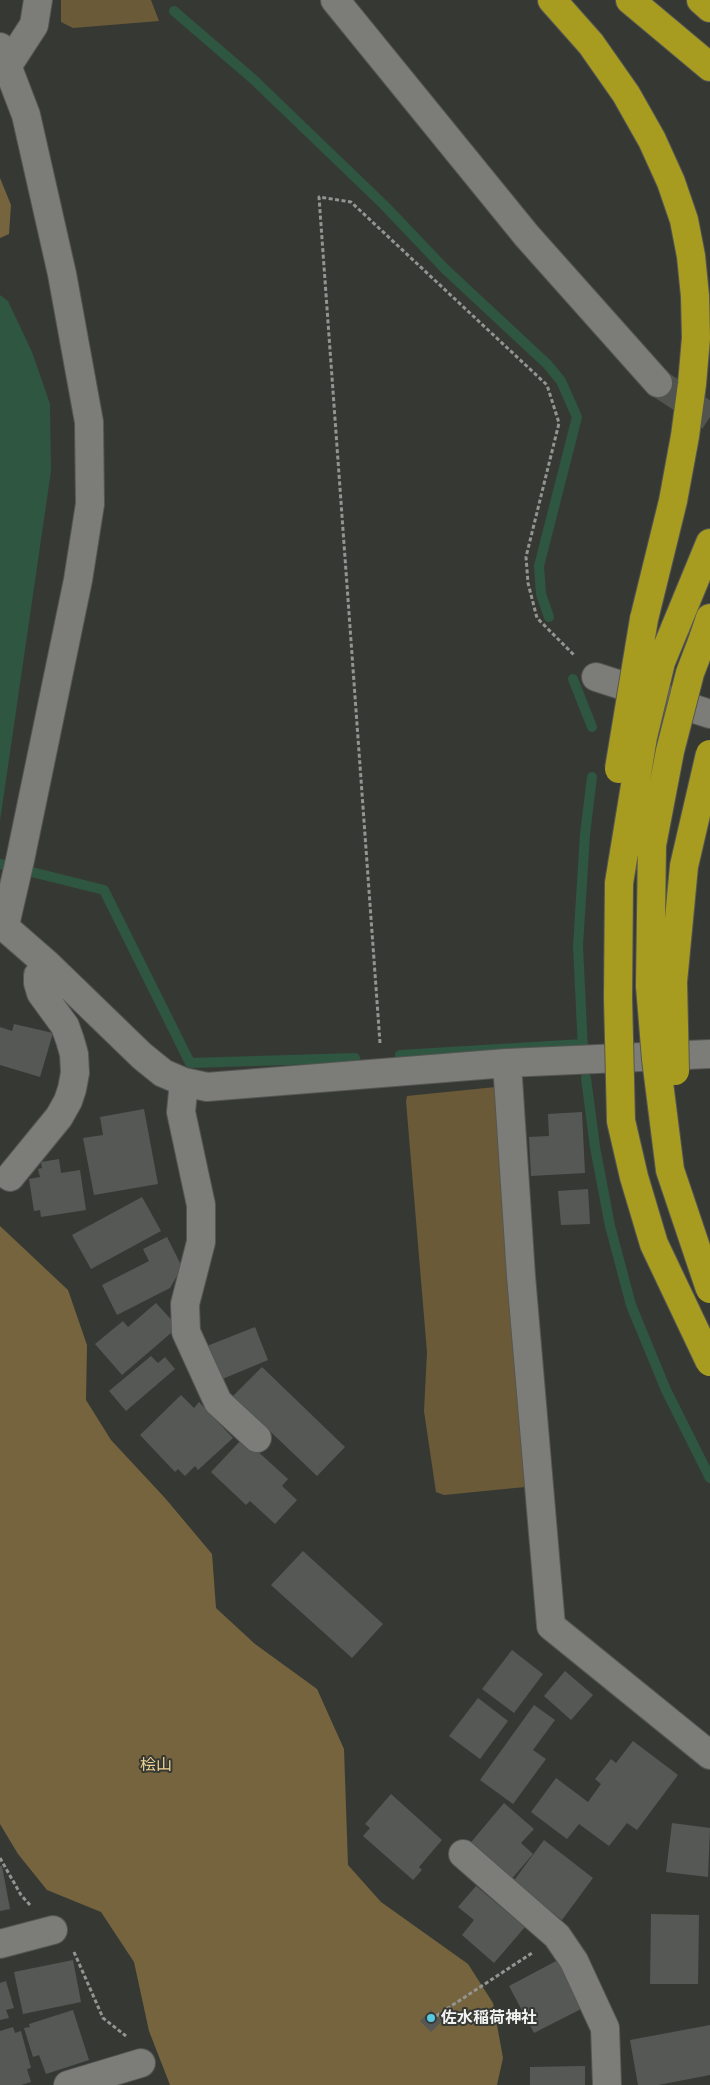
<!DOCTYPE html>
<html>
<head>
<meta charset="utf-8">
<style>
  body { margin:0 }
  canvas { display:block; background:#363834 }
</style>
</head>
<body>
<canvas width="710" height="2085"></canvas>
<script>
const ctx = document.querySelector('canvas').getContext('2d');
ctx.lineJoin = 'round';
function fillPath(path, color) {
  ctx.fillStyle = color;
  ctx.fill(path, 'evenodd');
}
function shape(rows) {
  const path = new Path2D();
  for (const r of rows) {
    path.moveTo(r[0], r[1]);
    for (let i = 2; i < r.length; i += 2) path.lineTo(r[i], r[i + 1]);
  }
  return path;
}
function stroke(path, color, width, dash) {
  ctx.strokeStyle = color;
  ctx.lineWidth = width;
  ctx.lineCap = dash ? 'butt' : 'round';
  ctx.setLineDash(dash || []);
  ctx.stroke(path);
}
function drawText(font, color, halo, rows, align = 'center') {
  ctx.font = font + ' "Work Sans","Noto Sans JP",sans-serif';
  ctx.lineWidth = 4;
  ctx.setLineDash([]);
  ctx.textBaseline = 'middle';
  ctx.strokeStyle = halo;
  ctx.fillStyle = color;
  for (const [text, x, y, turn = 0] of rows) {
    ctx.save();
    ctx.translate(x, y);
    ctx.rotate((+turn || 0) * Math.PI / 180);
    ctx.textAlign = isNaN(turn) ? turn : align;
    if (halo) ctx.strokeText(text, 0, 0);
    ctx.fillText(text, 0, 0);
    ctx.restore();
  }
}
fillPath(shape([
  [61,0,151,0,159,21,73,28,61,22],
  [496,1087,525,1487,444,1495,436,1492,424,1411,427,1352,406,1101,407,1096]
]), '#6b5a37');
fillPath(shape([
  [0,178,11,205,9,234,0,238],
  [0,1226,68,1290,87,1345,86,1400,111,1440,165,1498,212,1554,216,1608,255,1644,317,1689,344,1749,348,1865,381,1902,468,1964,493,2003,503,2058,497,2085,170,2085,149,2031,134,1962,101,1912,47,1890,18,1854,0,1824]
]), '#75643e');
fillPath(shape([
  [0,295,8,301,32,352,50,404,51,471,0,821]
]), '#2e5640');
stroke(shape([
  [174,11,253,79,384,205,445,269,547,364,561,381,577,417,539,566,541,594,549,617],
  [573,679,592,727],
  [0,864,104,890,190,1063,355,1058],
  [583,1050,578,946,585,834,592,777],
  [400,1055,583,1044],
  [586,1078,595,1147,610,1226,631,1305,666,1390,710,1478]
]), '#2e5640', 10);
fillPath(shape([
  [14,1024,53,1033,40,1077,0,1065,0,1027,12,1031],
  [144,1109,158,1184,94,1195,83,1138,103,1135,100,1117],
  [582,1112,585,1173,531,1176,529,1137,549,1136,548,1114],
  [59,1159,61,1173,80,1170,86,1210,41,1217,40,1210,34,1211,29,1179,40,1177,38,1169,42,1168,41,1162],
  [588,1189,590,1224,561,1225,558,1191],
  [142,1197,161,1231,91,1269,72,1235],
  [167,1237,182,1267,170,1288,117,1315,102,1285,149,1261,143,1249],
  [156,1303,178,1327,122,1375,95,1344,123,1321,128,1327],
  [255,1327,268,1360,220,1380,207,1346],
  [151,1356,158,1363,165,1357,175,1369,126,1411,109,1391],
  [262,1367,345,1447,317,1476,233,1396],
  [181,1395,194,1408,199,1402,233,1438,198,1470,195,1466,185,1476,178,1469,175,1472,140,1435],
  [243,1438,288,1479,282,1486,297,1500,275,1524,250,1501,246,1505,211,1472],
  [303,1551,383,1624,352,1658,271,1585],
  [512,1650,543,1674,514,1713,482,1689],
  [565,1671,593,1695,571,1720,544,1696],
  [478,1698,508,1721,480,1759,449,1736],
  [534,1705,555,1720,533,1750,546,1759,513,1804,480,1780],
  [633,1741,678,1775,637,1830,627,1823,609,1846,579,1824,567,1839,531,1812,556,1778,588,1802,601,1784,595,1779,611,1759,616,1763],
  [391,1794,442,1840,419,1867,422,1870,413,1880,363,1836,370,1828,365,1824],
  [504,1803,534,1829,521,1843,533,1854,509,1882,467,1847],
  [672,1823,710,1828,708,1877,666,1872],
  [544,1840,593,1878,562,1920,512,1883],
  [0,1866,2,1866,10,1909,0,1911],
  [476,1886,525,1927,494,1963,462,1935,474,1920,458,1907],
  [651,1914,699,1915,698,1984,650,1984],
  [560,1959,585,2007,534,2033,509,1986],
  [73,1960,81,2002,23,2014,14,1972],
  [6,1981,14,2008,6,2010,9,2018,0,2020,0,1983],
  [73,2010,89,2060,46,2074,39,2055,33,2057,24,2028,30,2027,29,2024],
  [431,2010,442,2021,431,2032,420,2021],
  [710,2025,710,2075,658,2085,638,2085,630,2040],
  [13,2027,15,2033,21,2031,31,2068,27,2069,31,2082,21,2085,0,2085,0,2031],
  [585,2066,585,2085,530,2085,530,2067]
]), '#555854');
stroke(shape([
  [658,383,710,417]
]), '#525450', 28, [28, 14]);
const minor = shape([
  [335,0,527,236,658,383],
  [0,47,26,115,62,274,89,422,90,504,78,580,20,860,5,925],
  [8,65,34,25,38,0],
  [596,677,710,714],
  [0,923,47,964,142,1056,163,1073,184,1082,207,1087,507,1063,710,1054],
  [507,1063,521,1276,551,1626,710,1755],
  [184,1082,181,1112,201,1205,201,1242,185,1304,186,1332,218,1402,257,1438],
  [10,1177,59,1117,68,1101,72,1089,75,1073,74,1054,70,1040,65,1026,41,993,38,983,38,975,47,964],
  [463,1854,557,1936,574,1961,605,2028,607,2085],
  [0,1944,53,1930],
  [68,2085,141,2063]
]);
const highway = shape([
  [552,0,591,44,626,94,652,140,671,182,684,220,691,256,695,296,696,338,692,384,685,436,673,501,644,619],
  [630,0,710,67],
  [701,0,710,8],
  [675,628,710,543],
  [703,639,710,618]
]);
stroke(minor, '#555653', 30);
stroke(highway, '#555653', 30);
stroke(shape([
  [380,1043,319,197,351,202,547,385,559,423,526,557,528,583,537,618,575,656],
  [0,1858,21,1895,30,1905],
  [74,1952,103,2018,126,2036],
  [436,2016,532,1953]
]), '#949592', 3, [4, 2.5]);
stroke(minor, '#7c7d79', 28);
stroke(highway, '#a79c20', 28);
const highwayBridge = shape([
  [675,628,661,662,643,737,619,883,618,998,621,1121,634,1177,654,1244,710,1362],
  [703,639,690,673,670,751,652,845,650,986,656,1059,670,1170,710,1289],
  [619,769,644,619],
  [675,1071,673,982,684,866,710,754]
]);
stroke(highwayBridge, '#555653', 30, []);
stroke(highwayBridge, '#a79c20', 28);
for (const [x, y, r, color] of [
  [431,2018,5,"#57c9e2"]
]) {
  const dot = new Path2D();
  dot.arc(x, y, r, 0, 2 * Math.PI);
  ctx.fillStyle = color;
  ctx.fill(dot);
  stroke(dot, '#363834', 2);
}
drawText('16px', '#f1d393', '#363834', [
  ["桧山",156,1765]
]);
drawText('bold 16px', '#f2f3f0', '#363834', [
  ["佐水稲荷神社",441,2018]
], 'left');
</script>
</body>
</html>
